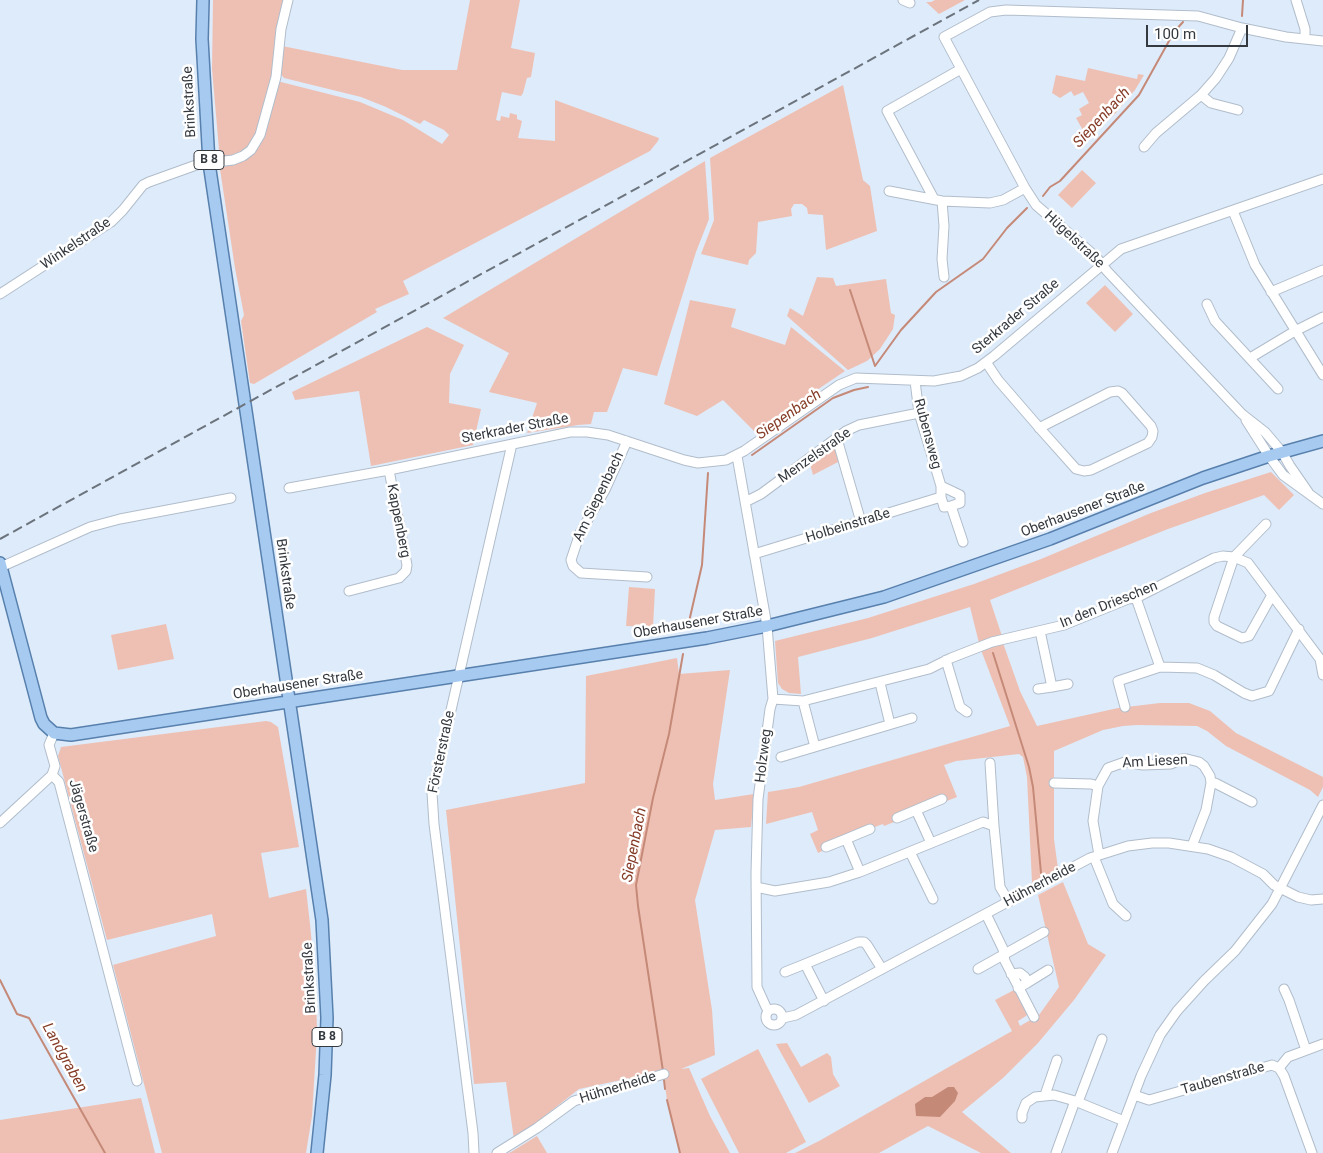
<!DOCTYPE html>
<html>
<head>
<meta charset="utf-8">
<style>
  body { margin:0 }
  #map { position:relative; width:1323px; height:1153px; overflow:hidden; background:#deebfa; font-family:Roboto,sans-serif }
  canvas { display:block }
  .scale { position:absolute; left:1146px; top:25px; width:102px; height:22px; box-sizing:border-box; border:2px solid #34393f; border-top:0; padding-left:6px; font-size:15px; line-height:18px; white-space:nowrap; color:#34393f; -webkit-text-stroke:4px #fff; paint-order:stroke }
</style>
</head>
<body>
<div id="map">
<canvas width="1323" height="1153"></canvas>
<div class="scale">100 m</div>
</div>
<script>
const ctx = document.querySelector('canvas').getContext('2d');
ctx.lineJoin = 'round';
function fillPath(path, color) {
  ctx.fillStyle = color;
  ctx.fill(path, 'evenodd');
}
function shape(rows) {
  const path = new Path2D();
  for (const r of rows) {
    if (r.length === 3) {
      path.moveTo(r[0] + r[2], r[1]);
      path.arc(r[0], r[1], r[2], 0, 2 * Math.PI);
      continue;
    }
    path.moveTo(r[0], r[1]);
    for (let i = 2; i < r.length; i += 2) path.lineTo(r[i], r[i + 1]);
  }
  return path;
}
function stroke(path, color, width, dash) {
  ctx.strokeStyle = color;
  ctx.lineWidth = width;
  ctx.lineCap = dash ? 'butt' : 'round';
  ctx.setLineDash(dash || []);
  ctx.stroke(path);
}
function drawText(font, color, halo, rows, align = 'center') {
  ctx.font = font + ' Roboto,sans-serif';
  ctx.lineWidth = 5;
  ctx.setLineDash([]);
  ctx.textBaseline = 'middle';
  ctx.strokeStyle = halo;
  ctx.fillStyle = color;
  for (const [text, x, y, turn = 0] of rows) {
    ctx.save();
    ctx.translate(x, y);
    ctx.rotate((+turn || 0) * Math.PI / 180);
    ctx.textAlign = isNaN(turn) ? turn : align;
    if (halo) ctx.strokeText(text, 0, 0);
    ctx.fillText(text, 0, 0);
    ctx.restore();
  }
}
fillPath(shape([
  [213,0,285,0,276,60,259,130,245,151,220,161,212,69],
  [470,0,520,0,511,48,535,53,531,77,527,78,523,93,521,96,502,92,496,120,500,121,501,116,509,118,510,113,517,115,517,119,522,121,518,138,555,141,555,100,659,138,658,141,650,151,403,281,409,294,375,309,377,312,254,384,250,383,241,321,244,315,235,268,220,169,251,153,277,81,360,102,403,120,442,144,449,135,444,130,424,120,420,124,386,107,361,97,284,78,280,73,282,46,402,70,457,70],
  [935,0,965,0,939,14,926,2,931,2],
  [1088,68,1137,79,1138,74,1144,75,1135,90,1115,114,1096,130,1088,139,1076,118,1082,115,1079,109,1089,103,1083,92,1074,96,1071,91,1060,98,1052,93,1056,75,1085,81],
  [843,85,863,180,870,186,877,231,826,250,823,215,808,214,807,208,802,204,794,204,791,209,792,216,758,222,756,253,749,260,748,265,701,254,714,220,710,158],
  [705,161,709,219,696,252,657,376,623,368,607,412,594,412,591,424,578,425,527,433,537,403,489,392,509,353,443,318],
  [1082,170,1096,183,1072,208,1058,195],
  [817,277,833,278,836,286,886,279,891,313,895,315,893,329,880,349,867,361,848,370,787,316,790,308,803,316],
  [1105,285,1133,314,1115,332,1086,303],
  [690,300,736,309,731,327,785,345,791,327,845,371,755,432,723,400,697,416,664,404],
  [427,327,464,345,450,374,449,403,481,409,473,445,371,466,359,391,295,400,292,392],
  [832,448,837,451,840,461,813,475,810,464],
  [1271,472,1294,495,1279,510,1264,495,1168,529,990,600,1002,636,979,643,970,607,872,638,798,657,801,694,789,693,782,689,778,683,775,641,868,618,974,584,1041,559,1151,513,1205,493],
  [629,587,655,589,653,627,626,626],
  [166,624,174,659,118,670,111,635],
  [1003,643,1020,691,1037,726,1118,708,1160,703,1189,703,1210,711,1236,733,1323,777,1323,787,1318,797,1310,790,1226,746,1207,731,1197,726,1137,725,1123,726,1103,730,1054,751,1054,839,1058,869,1032,883,1027,777,1023,757,1019,754,956,761,944,765,957,797,884,826,883,824,872,828,818,853,810,834,818,830,812,812,766,824,768,792,799,787,1010,726,981,650],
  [677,658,679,674,730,670,713,784,715,800,754,794,751,827,715,830,695,900,712,1010,715,1055,681,1069,689,1068,710,1116,730,1153,680,1153,667,1100,663,1071,579,1089,514,1140,506,1082,474,1084,446,810,585,783,586,676],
  [266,721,271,722,278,727,299,847,261,853,269,898,306,889,310,924,316,988,317,1034,312,1116,306,1153,162,1153,113,965,216,936,212,914,107,940,58,756,61,747],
  [1063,882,1088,944,1106,955,1074,1000,1038,1043,1003,1078,962,1112,1011,1153,981,1153,928,1126,879,1153,795,1153,819,1141,1012,1031,995,1000,1016,989,1028,1013,1026,1016,1018,1021,1020,1026,1039,1015,1059,987,1038,895],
  [787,1043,801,1067,827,1053,831,1057,833,1074,840,1086,809,1103,776,1044],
  [758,1049,806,1142,786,1153,739,1153,701,1079],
  [141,1098,155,1153,0,1153,0,1120],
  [537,1136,547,1153,508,1153,511,1152]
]), '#eec0b3');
fillPath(shape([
  [948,1087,954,1087,958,1093,955,1101,940,1117,916,1116,915,1104,925,1097,932,1097]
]), '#c58978');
stroke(shape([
  [1242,16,1243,0],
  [1043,196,1050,187,1060,181,1139,95,1174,32,1183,22],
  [850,290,875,366],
  [875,366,901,330,936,292,983,259,1007,228,1027,208],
  [752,455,833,398,854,390,868,387],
  [688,626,702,565,708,473],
  [993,653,1029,767,1033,787,1041,873],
  [0,980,17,1014,29,1018,105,1153],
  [663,1071,638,906,636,885,653,798,669,734,683,654],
  [664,1080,665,1089],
  [667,1100,680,1153]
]), '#c58978', 2);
const minor = shape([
  [903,0,910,3],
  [1296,0,1305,29,1305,39],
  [1201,95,1211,103,1238,110],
  [1144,147,1156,133,1201,95,1216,78,1229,58,1242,28],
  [889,191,942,201,990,203,1003,200,1025,188],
  [934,199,887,111,961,69],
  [942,201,944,226,942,259,944,277],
  [1233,211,1255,265,1323,375],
  [1271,292,1323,270],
  [0,294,111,222,123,210,143,185,149,182,199,164,233,160,243,156,251,150,260,135,276,77,281,29,288,0],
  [1207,304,1215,321,1278,389],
  [1250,358,1295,331,1323,317],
  [986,362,998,380,1043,432,1076,469,1084,471,1091,470,1148,443,1152,437,1153,431,1151,426,1122,393,1118,391,1110,392,1039,428],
  [915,381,919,413,941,486,941,497,944,507,951,506,963,542],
  [1246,420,1269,456,1283,475,1323,504],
  [837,439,861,522],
  [627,441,605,490,580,533,571,560,573,566,581,573,647,577],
  [737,456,767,626,773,699,770,709,758,799,756,873,757,987,766,1007,769,1010],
  [941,486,960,495,960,503,951,506],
  [289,488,389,470,570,432,587,432,608,435,684,460,698,463,726,460,744,451,839,385,856,378,934,381,961,376,978,368,994,356,1121,249,1323,179],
  [1308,492,1290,466,1282,452,1265,432,1242,414,1107,271,1096,257,1036,205,1025,188,944,37,990,12,1006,10,1198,16,1242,28,1286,37,1323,41],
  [745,502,761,494,846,431,859,425,919,413],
  [1266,524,1234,557,1214,617,1214,622,1217,626,1242,638,1249,636,1272,595],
  [754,554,941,497],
  [1,567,90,527,120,519,231,498],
  [349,591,399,578,406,571,407,565,389,470],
  [1136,598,1160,667],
  [1040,631,1052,687,1068,684],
  [946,660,960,707,967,712],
  [880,683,890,724],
  [1038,689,1052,687],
  [773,699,803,701,929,669,951,658,992,642,1064,625,1128,599,1136,598,1214,558,1223,556,1234,557,1248,563,1320,659,1323,675],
  [803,701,815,747],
  [1125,707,1118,681,1160,667,1197,668,1214,675,1244,693,1252,696,1269,691,1299,629],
  [781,757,912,718],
  [990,763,994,826],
  [52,775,59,782,137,1081],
  [1054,783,1091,784,1098,786],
  [1211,783,1215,783,1252,802],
  [897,818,916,810],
  [0,823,52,775,55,766,49,745,54,733],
  [931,843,916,810,942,799],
  [826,847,846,839],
  [910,852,933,899],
  [1099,855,1093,821,1098,786,1108,768,1125,762,1143,765,1171,764,1182,759,1187,759,1199,762,1204,766,1210,776,1211,783,1206,810,1192,846],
  [1094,857,1113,904,1126,916],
  [860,872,846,839,870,829],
  [756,887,775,891,829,882,860,872,983,822,994,826,1000,887,1009,902],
  [986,914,1003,949,1005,961,1034,1017],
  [978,969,1044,932],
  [785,972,805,964],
  [1011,974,1020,973,1025,977,1027,983,1018,988],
  [1027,983,1048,970],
  [1284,989,1289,1000,1306,1050],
  [824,1001,805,964,858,942,864,942,867,945,882,969],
  [774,1017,8],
  [783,1018,796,1015,1090,858,1128,846,1152,843,1169,843,1208,849,1231,857,1263,874,1274,885,1298,897,1311,900,1323,899],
  [1279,1068,1284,1076,1312,1153],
  [1279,1068,1288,1057,1323,1044],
  [1045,1095,1057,1060],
  [1134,1095,1149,1100,1272,1065,1279,1068],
  [1078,1102,1102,1039],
  [1022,1118,1022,1113,1026,1103,1035,1097,1054,1095,1075,1101,1124,1121],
  [474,1153,473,1133,434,824,432,793,512,444],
  [497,1153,537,1128,574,1101,664,1074],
  [1056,1153,1075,1101],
  [1112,1153,1141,1076,1160,1035,1177,1011,1204,981,1235,951,1272,904,1323,805]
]);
const major = shape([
  [203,0,202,39,209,163,322,920,327,1018,325,1075,317,1153],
  [0,563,41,718,44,724,54,733,71,735,707,638,767,626,884,597,1050,539,1203,478,1269,456,1323,441]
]);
stroke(minor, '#b1bdcb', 11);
stroke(major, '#5880ad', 14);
stroke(minor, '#fff', 9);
stroke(major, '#a7caf1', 11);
stroke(shape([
  [0,539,979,0]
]), '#6b737c', 2, [10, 5]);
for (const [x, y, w] of [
  [209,160,30],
  [327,1037,30]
]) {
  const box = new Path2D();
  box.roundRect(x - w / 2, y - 9.5, w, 19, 4);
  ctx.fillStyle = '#fff';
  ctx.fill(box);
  stroke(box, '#34393f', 1);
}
drawText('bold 12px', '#34393f', null, [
  ["B 8",209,160],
  ["B 8",327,1037]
]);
drawText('14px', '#34393f', '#fff', [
  ["Brinkstraße",190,102,-93],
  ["Hügelstraße",1074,240,43],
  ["Winkelstraße",76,244,-34],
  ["Sterkrader Straße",1016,317,-40],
  ["Sterkrader Straße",515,429,-11],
  ["Rubensweg",927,434,75],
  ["Menzelstraße",815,456,-35],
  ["Am Siepenbach",599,497,-64],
  ["Oberhausener Straße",1083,510,-21],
  ["Kappenberg",398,521,79],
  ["Holbeinstraße",848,526,-17],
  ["Brinkstraße",285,574,82],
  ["In den Drieschen",1109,605,-22],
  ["Oberhausener Straße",698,623,-10],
  ["Oberhausener Straße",298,685,-9],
  ["Försterstraße",442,752,-78],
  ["Holzweg",764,756,-83],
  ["Am Liesen",1155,762,-3],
  ["Jägerstraße",83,816,74],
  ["Hühnerheide",1040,885,-28],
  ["Brinkstraße",310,978,-93],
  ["Taubenstraße",1223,1079,-16],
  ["Hühnerheide",618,1088,-17]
]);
drawText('italic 15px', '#853b26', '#fff', [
  ["Siepenbach",1102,118,-47],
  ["Siepenbach",789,415,-35],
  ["Siepenbach",635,845,-79],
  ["Landgraben",64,1058,61]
]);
</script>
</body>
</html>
